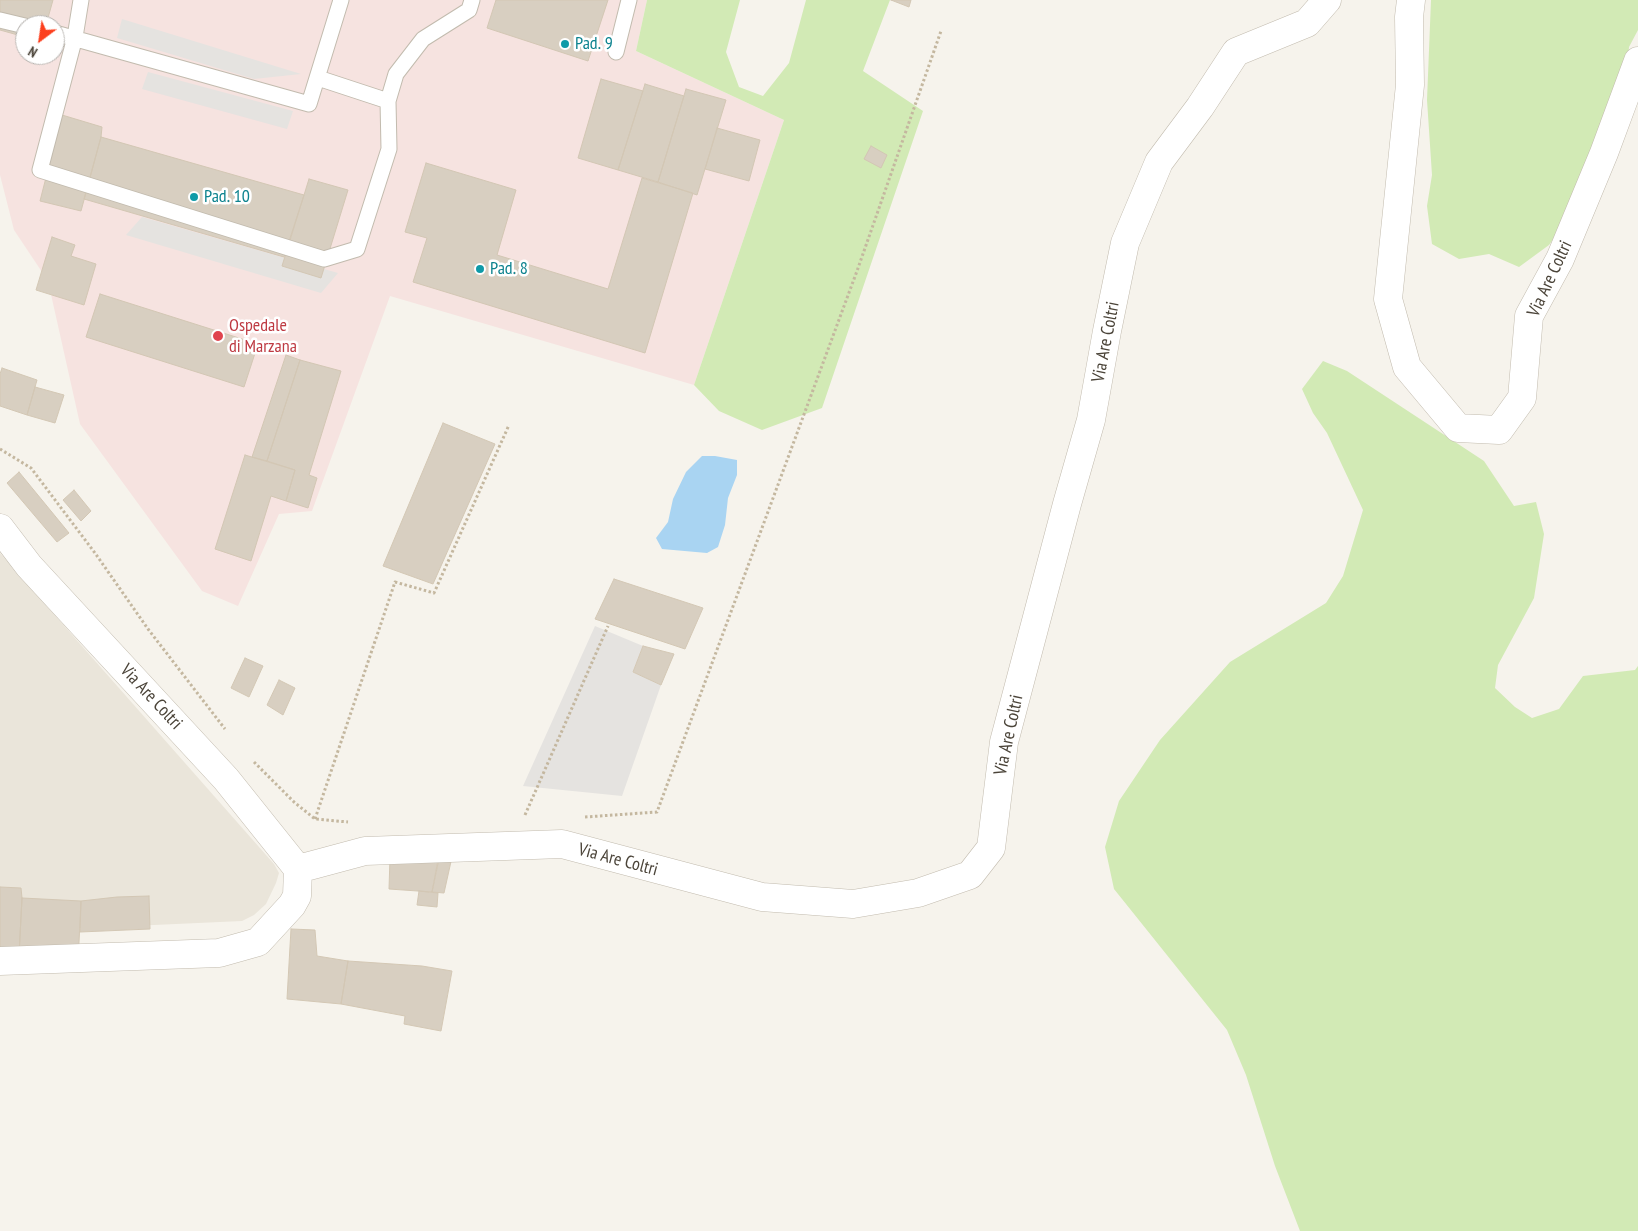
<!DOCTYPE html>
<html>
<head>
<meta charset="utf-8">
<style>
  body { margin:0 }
  #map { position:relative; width:1638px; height:1231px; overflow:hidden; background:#f6f3ec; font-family:"PT Sans Narrow",sans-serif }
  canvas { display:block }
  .north { position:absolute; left:15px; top:15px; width:50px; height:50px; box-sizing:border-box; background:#fff; border:1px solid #b7b4b0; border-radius:50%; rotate:211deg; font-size:14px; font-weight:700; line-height:20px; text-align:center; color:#4b4439 }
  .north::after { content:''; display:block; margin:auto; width:18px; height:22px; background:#fc3f1d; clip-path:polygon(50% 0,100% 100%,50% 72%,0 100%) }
</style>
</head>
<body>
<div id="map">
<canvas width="1638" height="1231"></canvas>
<div class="north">N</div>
</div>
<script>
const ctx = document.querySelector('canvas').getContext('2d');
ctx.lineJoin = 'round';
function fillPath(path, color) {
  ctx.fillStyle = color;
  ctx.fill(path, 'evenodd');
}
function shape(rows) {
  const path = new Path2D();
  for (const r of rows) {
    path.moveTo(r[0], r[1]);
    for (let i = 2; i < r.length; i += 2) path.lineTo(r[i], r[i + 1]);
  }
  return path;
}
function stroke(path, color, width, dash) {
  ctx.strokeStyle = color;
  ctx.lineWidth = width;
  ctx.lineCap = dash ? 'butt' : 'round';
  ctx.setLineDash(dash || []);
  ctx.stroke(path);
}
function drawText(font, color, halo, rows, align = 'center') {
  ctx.font = font + ' "PT Sans Narrow",sans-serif';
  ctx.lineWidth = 5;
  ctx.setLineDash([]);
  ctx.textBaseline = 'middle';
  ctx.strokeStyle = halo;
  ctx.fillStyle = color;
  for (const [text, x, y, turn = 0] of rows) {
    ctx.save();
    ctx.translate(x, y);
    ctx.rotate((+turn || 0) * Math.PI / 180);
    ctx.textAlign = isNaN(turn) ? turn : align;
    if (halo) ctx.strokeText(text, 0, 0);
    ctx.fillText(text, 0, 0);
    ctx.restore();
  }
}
fillPath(shape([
  [0,553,274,864,279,873,276,883,266,904,254,915,242,921,0,932]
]), '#eae5da');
fillPath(shape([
  [0,0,647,0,636,51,784,120,694,385,390,296,312,511,279,514,238,606,202,591,80,424,48,281,14,230,0,175],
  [25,25,55,25,55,55,25,55]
]), '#f6e3e0');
fillPath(shape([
  [647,0,740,0,726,52,739,87,763,96,789,63,806,0,890,0,863,71,923,111,822,408,762,430,719,411,694,385,784,120,636,51],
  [1431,0,1638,0,1638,30,1629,47,1622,127,1601,173,1549,245,1519,267,1489,254,1459,259,1432,244,1427,206,1432,175,1427,100],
  [1323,361,1347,371,1484,461,1514,506,1536,502,1544,534,1534,598,1498,665,1495,688,1515,707,1532,718,1559,709,1583,676,1635,670,1638,666,1638,1231,1300,1231,1275,1166,1246,1075,1227,1030,1114,889,1105,847,1119,801,1160,740,1230,662,1326,603,1343,576,1363,510,1327,433,1313,413,1302,389]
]), '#d2eab5');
fillPath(shape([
  [122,19,301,74,254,79,117,38],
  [148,72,293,111,287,129,142,89],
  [142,217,338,273,321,293,126,235],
  [595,626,643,646,633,672,661,685,622,796,523,786]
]), '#e5e3e0');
fillPath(shape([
  [702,456,715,456,737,460,737,475,728,498,725,525,718,547,707,553,662,549,656,538,668,522,673,499,686,472]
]), '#a9d4f2');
const building = shape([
  [0,0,53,0,46,25,25,25,25,37,0,30,0,0],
  [496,0,608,0,588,61,487,28,496,0],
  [891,0,911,0,909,7,891,0],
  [601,79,643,91,618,170,578,158,601,79],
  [645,84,684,96,658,182,618,170,645,84],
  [686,89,726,100,697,195,658,182,686,89],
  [62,115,102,127,101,137,81,211,40,201,62,115],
  [717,128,760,140,749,181,705,169,717,128],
  [101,137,304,195,284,257,84,199,101,137],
  [871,146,887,155,881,168,864,159,871,146],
  [426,163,516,190,497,255,608,289,642,178,693,193,645,353,413,282,427,238,405,232,426,163],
  [309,179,348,190,321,278,282,266,309,179],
  [52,237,75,245,71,256,96,264,84,305,36,290,52,237],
  [100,294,258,344,244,387,86,337,100,294],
  [286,355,300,360,267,461,252,457,286,355],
  [300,360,341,371,309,475,317,478,308,508,286,501,295,470,267,461,300,360],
  [2,368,37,380,27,415,0,406,0,374,2,368],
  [35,387,64,395,55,423,27,415,35,387],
  [443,423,495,444,433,584,383,566,443,423],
  [245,455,295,470,286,501,271,496,251,561,215,549,245,455],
  [19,472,69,533,57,542,7,483,19,472],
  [74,490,91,511,81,521,63,500,74,490],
  [614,579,703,608,685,649,595,619,614,579],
  [643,646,674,654,661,685,633,672,643,646],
  [245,658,263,666,249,697,231,688,245,658],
  [279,680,295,688,283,715,267,705,279,680],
  [440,854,452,857,444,893,432,892,440,854],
  [390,858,438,860,432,892,389,889,390,858],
  [0,887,21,888,22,898,19,955,0,955,0,887],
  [419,891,438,893,437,907,417,905,419,891],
  [149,896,150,929,80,932,81,901,117,897,149,896],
  [22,898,81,901,78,963,19,955,22,898],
  [291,929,315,930,317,956,348,961,341,1004,287,999,291,929],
  [348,961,422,966,452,971,441,1031,404,1024,405,1016,341,1004,348,961]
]);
fillPath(building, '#d8cfc1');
stroke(building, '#d3c7b4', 1);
const service = shape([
  [81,0,75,37,40,170,324,259,357,249,389,149,388,101,318,78],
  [0,20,25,26],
  [55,33,309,104,341,0],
  [616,52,629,0],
  [388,101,396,74,423,39,469,10,472,0]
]);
const minor = shape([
  [1411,0,1409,17,1410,85,1388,299,1407,367,1458,428,1499,430,1522,398,1529,316,1560,259,1604,153,1638,61],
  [0,528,29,566,226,779,298,869,297,896,292,905,258,942,219,953,0,961],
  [298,869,365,851,562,844,762,897,853,904,918,893,970,875,991,848,1004,742,1067,504,1091,420,1107,331,1125,243,1159,162,1200,107,1236,52,1307,23,1327,0]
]);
stroke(service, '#c2bbae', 17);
stroke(minor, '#c2bbae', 29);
stroke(shape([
  [0,449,31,468,95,553,148,629,225,729],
  [254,762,294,802,315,819,348,822],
  [525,815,608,626],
  [585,817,657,812,857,271,941,31],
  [315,819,395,582,434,593,509,425]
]), '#c4b79f', 3, [2.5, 2.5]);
stroke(service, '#fff', 15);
stroke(minor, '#fff', 28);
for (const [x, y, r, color] of [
  [565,44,5,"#0f9aa8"],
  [194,197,5,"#0f9aa8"],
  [480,269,5,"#0f9aa8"],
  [218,336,6,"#e0444e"]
]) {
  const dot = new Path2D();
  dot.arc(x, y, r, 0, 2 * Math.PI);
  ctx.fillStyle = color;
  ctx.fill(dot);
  stroke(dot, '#fff', 2);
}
drawText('18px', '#0d838f', '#fff', [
  ["Pad. 9",575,44],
  ["Pad. 10",204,197],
  ["Pad. 8",490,269]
], 'left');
drawText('18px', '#4b4439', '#fff', [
  ["Via Are Coltri",1550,279,-65],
  ["Via Are Coltri",1106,342,-79],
  ["Via Are Coltri",151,697,47],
  ["Via Are Coltri",1009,735,-78],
  ["Via Are Coltri",618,860,15]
]);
drawText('18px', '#be3a42', '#fff', [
  ["Ospedale",229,326],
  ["di Marzana",229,347]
], 'left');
</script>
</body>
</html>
